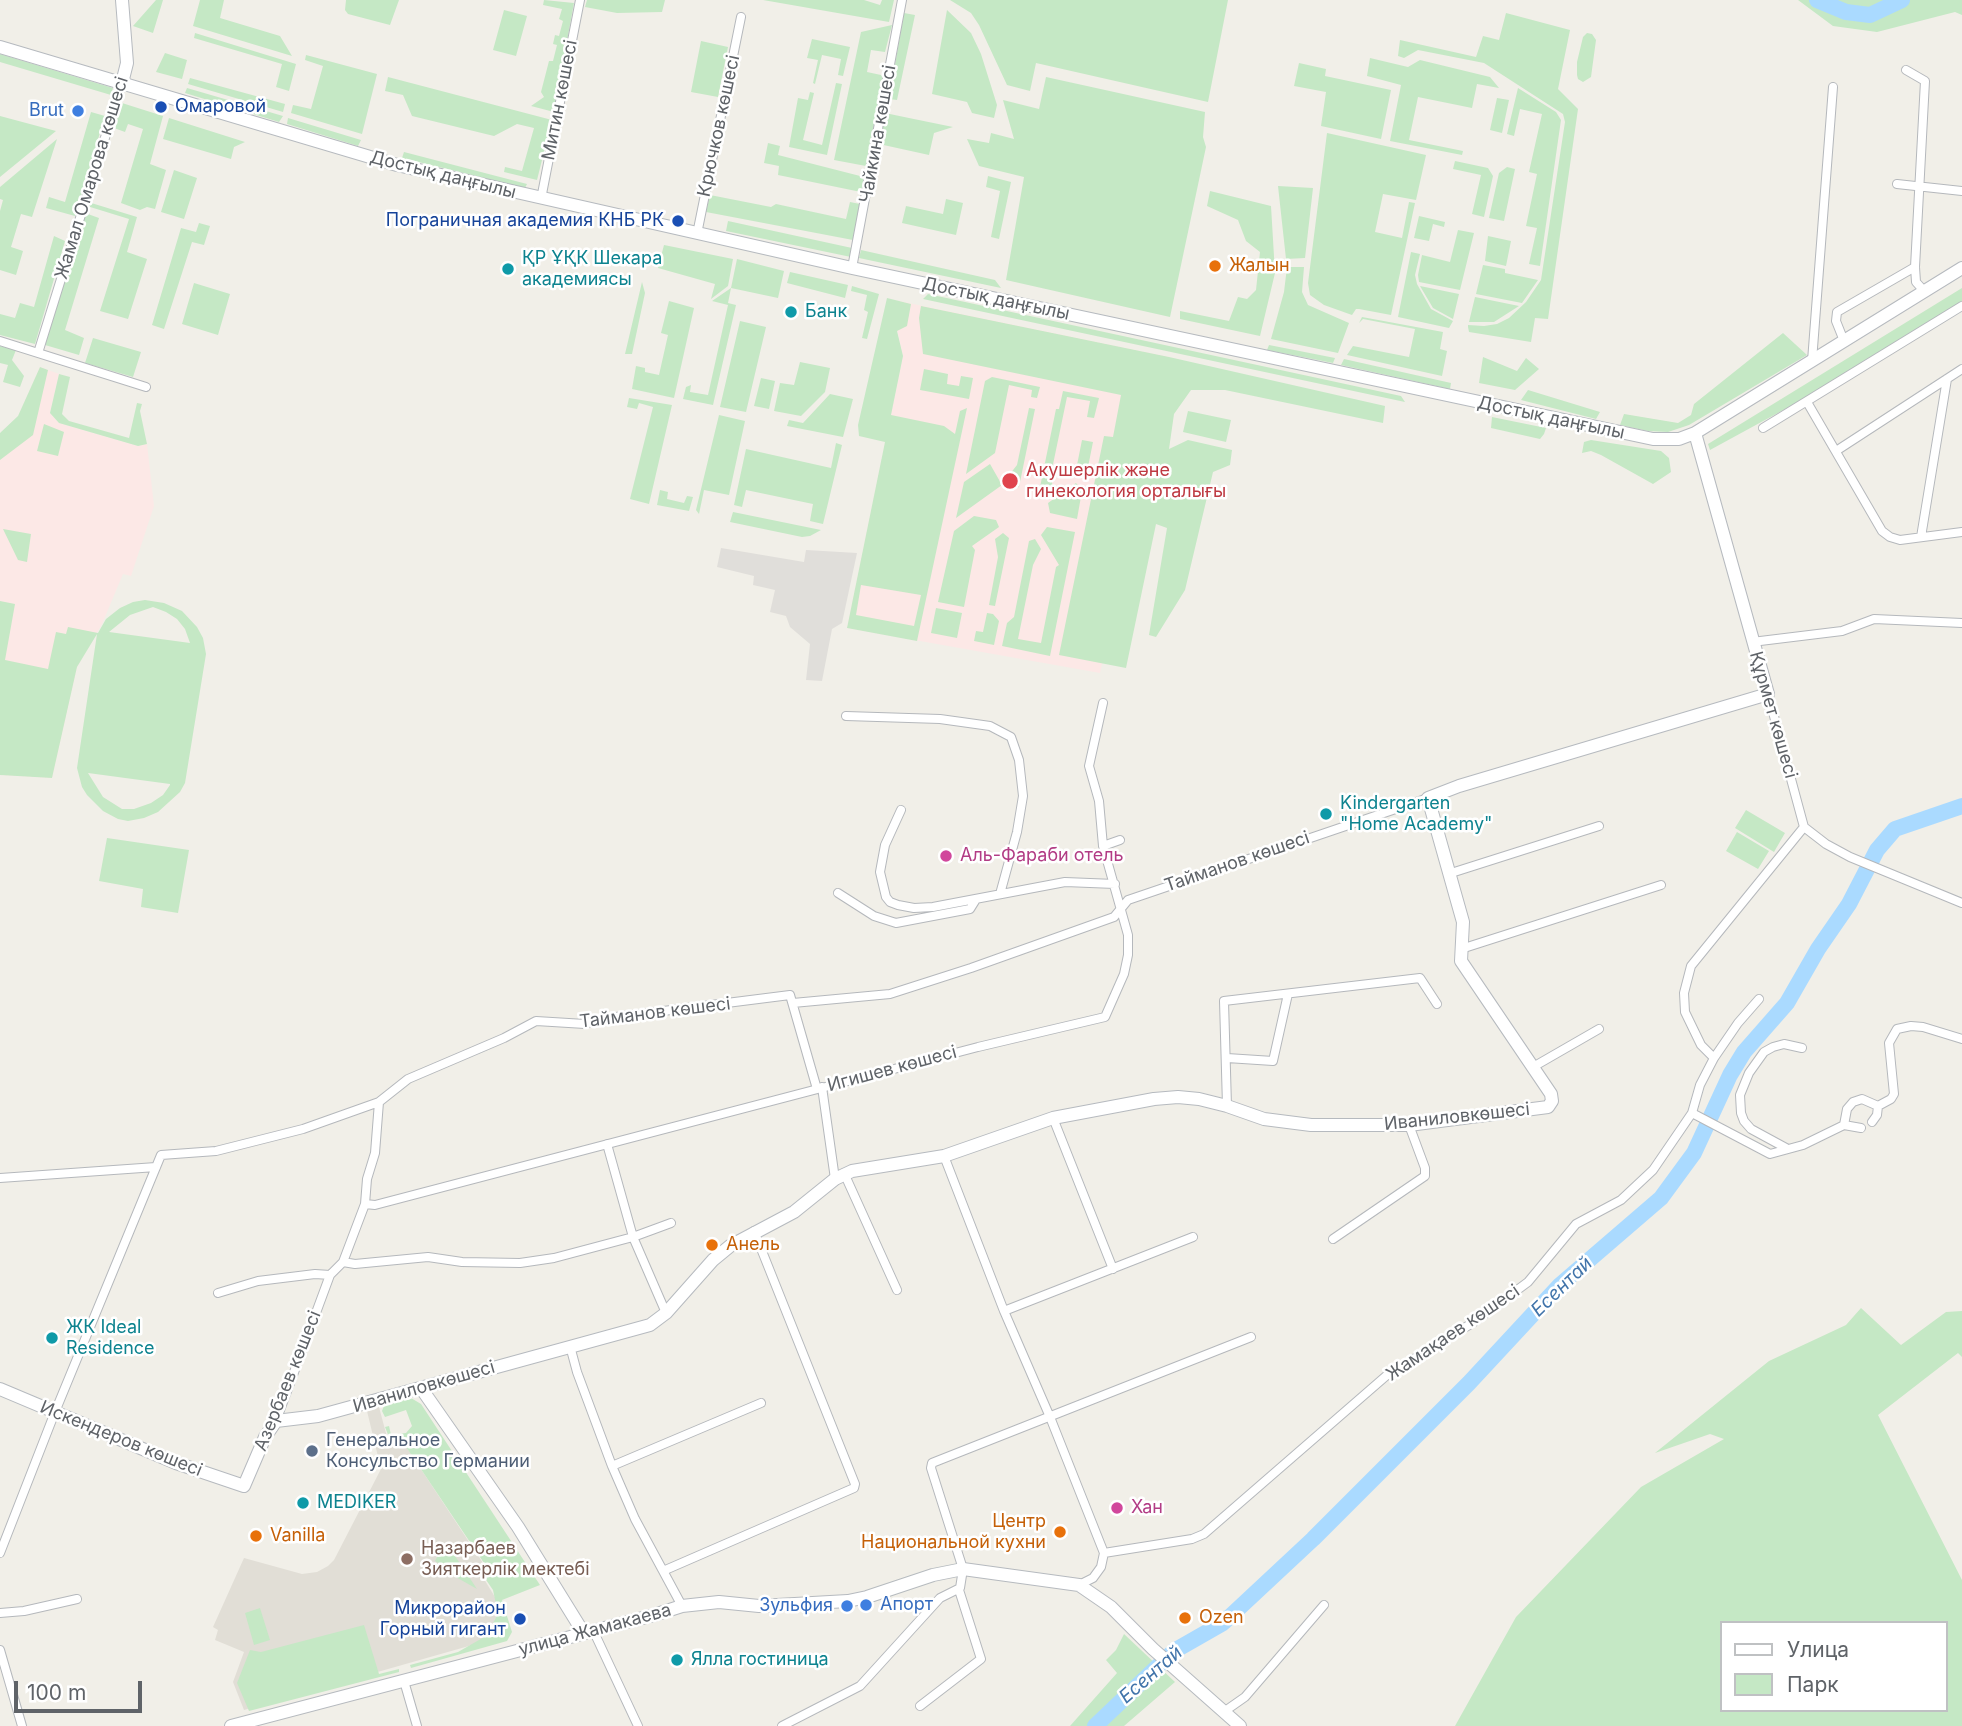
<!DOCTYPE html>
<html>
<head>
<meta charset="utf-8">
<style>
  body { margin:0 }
  #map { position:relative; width:1962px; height:1726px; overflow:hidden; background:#f1efe8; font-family:Inter,sans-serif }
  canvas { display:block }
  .legend { position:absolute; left:1720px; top:1621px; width:228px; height:91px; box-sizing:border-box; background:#fff; border:2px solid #bfc1c3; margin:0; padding:9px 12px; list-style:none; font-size:21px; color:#5f6368 }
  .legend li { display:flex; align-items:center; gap:14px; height:35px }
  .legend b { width:35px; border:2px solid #bfc1c3 }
  .scale { position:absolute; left:14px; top:1681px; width:128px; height:32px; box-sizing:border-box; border:4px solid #5f6368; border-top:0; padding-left:9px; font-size:21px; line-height:24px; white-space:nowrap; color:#5f6368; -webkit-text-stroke:5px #fff; paint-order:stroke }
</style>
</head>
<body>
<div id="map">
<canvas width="1962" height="1726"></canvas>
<ul class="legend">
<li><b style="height:9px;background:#fff"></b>Улица</li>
<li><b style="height:19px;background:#c5e8c5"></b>Парк</li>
</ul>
<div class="scale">100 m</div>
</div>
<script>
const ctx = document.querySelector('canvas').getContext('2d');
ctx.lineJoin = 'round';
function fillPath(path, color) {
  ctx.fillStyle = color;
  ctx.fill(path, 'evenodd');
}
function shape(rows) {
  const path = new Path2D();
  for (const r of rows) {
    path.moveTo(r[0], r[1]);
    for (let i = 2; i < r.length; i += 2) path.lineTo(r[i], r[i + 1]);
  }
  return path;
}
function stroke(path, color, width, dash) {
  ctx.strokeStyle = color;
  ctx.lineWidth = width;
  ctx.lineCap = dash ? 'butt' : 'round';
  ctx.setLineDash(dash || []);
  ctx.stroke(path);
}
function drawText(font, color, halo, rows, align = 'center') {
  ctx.font = font + ' Inter,sans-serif';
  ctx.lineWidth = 5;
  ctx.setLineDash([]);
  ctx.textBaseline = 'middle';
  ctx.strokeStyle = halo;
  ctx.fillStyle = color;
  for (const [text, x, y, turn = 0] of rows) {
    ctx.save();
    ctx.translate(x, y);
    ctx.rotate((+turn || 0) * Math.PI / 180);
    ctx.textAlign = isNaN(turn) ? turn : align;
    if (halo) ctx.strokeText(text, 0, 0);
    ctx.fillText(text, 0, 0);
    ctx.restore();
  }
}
fillPath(shape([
  [721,548,804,562,806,550,857,553,842,623,832,629,822,681,806,680,810,644,790,627,786,616,770,612,775,590,753,585,754,576,717,567]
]), '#e0deda');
fillPath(shape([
  [379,1407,387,1437,401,1439,483,1563,479,1571,495,1597,504,1636,244,1710,233,1682,244,1652,215,1640,218,1630,213,1627,244,1558,302,1574,317,1572,328,1566,334,1560,381,1469,367,1411]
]), '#e1ded6');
fillPath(shape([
  [899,301,1169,357,1100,673,847,628,903,356,895,321],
  [40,367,59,374,50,413,59,423,138,446,147,444,154,506,131,576,123,574,102,624,77,667,52,778,0,775,0,441,11,433]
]), '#fce8e6');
fillPath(shape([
  [156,0,163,0,153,33,133,26],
  [200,0,224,0,220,18,280,36,292,56,193,26],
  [346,0,399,0,390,25,348,14,345,10],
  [544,0,574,3,554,112,531,106,544,97,541,92,549,61,553,61,557,45,553,44,555,35,559,36,563,21,559,19,562,9,543,5],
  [587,0,665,0,662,12,617,13,585,7],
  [763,0,864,0,880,5,882,0,894,0,889,22],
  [950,0,1228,0,1208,102,1036,63,1030,91,1007,85,979,25,971,13],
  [1798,0,1962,0,1962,15,1955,12,1877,32,1833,26],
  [504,10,527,16,516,56,493,50],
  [947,10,971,33,981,54,997,105,994,118,972,113,967,102,932,94],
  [904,13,915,15,897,100,889,99],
  [1506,13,1570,30,1558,89,1578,109,1548,319,1535,318,1531,342,1469,332,1468,327,1468,325,1484,326,1497,324,1509,318,1526,302,1541,280,1565,122,1563,114,1484,63,1418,50,1404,58,1398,56,1400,40,1476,57,1483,36,1499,40],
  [892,25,885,52,871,50,867,72,881,75,883,78,866,166,834,160,861,32],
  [195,33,296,64,289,91,276,87,282,64,194,38],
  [1587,33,1592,34,1596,40,1591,77,1583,82,1578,79,1577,75,1577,62,1583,37],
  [812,39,850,47,843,76,838,75,841,59,822,55,815,84,813,83,818,60,807,58],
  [701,41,728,47,718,97,691,92],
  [165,53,187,60,182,79,156,72],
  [0,54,113,88,111,95,0,62],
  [306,55,377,74,362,134,291,113,293,105,311,109,323,66,305,60],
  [1370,58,1408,67,1420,60,1490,77,1499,88,1477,84,1472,108,1418,97,1409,140,1463,151,1462,155,1390,141,1401,85,1367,76],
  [1299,63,1326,69,1325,76,1391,90,1381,139,1321,126,1326,92,1294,86],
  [388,77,552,120,537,180,504,172,505,167,522,171,534,128,517,124,494,136,412,116,403,95,385,91],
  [1046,77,1205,112,1203,137,1206,147,1170,317,1006,280,1024,177,979,166,967,139,989,143,991,133,1014,139,1003,100,1039,109],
  [190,78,285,104,283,112,188,84],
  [836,83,842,84,827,155,789,147,798,98,808,100,810,92,814,93,803,140,822,145],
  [187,88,283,116,279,122,185,93],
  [1518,88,1556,112,1561,120,1540,266,1529,264,1537,228,1526,226,1537,174,1529,172,1542,114,1520,109,1514,136,1507,134],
  [1497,98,1509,100,1502,133,1490,130],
  [122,103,163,116,150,164,166,170,155,209,147,207,140,210,121,203,143,129,128,124,125,132,114,128],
  [91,112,105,116,75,216,46,208,49,197,65,202],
  [885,113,909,118,953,127,934,133,929,155,879,144],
  [0,116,56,131,0,177],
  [169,118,245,142,234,147,231,159,163,139],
  [288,118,361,140,358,146,287,124],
  [1327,133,1426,155,1416,200,1383,194,1375,232,1402,238,1409,202,1415,203,1391,315,1359,309,1356,309,1352,315,1324,305,1310,295,1308,283],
  [57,139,32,217,21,214,11,247,23,251,16,275,0,270,0,211,3,200,0,199,0,187],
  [768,143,780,146,778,155,864,177,861,192,778,175,779,166,764,163],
  [404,152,527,184,525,188,402,158],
  [1455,161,1488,168,1493,176,1484,217,1472,214,1481,175,1453,169],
  [1507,167,1515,169,1504,221,1489,218,1499,173],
  [174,170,197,178,184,219,161,212],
  [988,176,1011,182,999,239,991,237,1000,191,986,187],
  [1278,186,1313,188,1305,258,1286,259],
  [1210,191,1271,206,1275,273,1260,336,1180,319,1180,311,1229,321,1238,297,1247,299,1256,290,1260,252,1246,241,1238,220,1207,206],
  [710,195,771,207,776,204,846,219,850,202,860,204,853,240,706,212],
  [946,199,963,203,956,235,902,223,906,206,943,214],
  [88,202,137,217,127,252,147,259,128,319,100,311,129,219,87,206],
  [85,213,99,218,65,330,84,338,79,355,45,345],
  [1419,216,1445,222,1444,227,1433,224,1429,241,1414,238],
  [728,221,852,248,851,257,726,231],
  [199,223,210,226,204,245,192,242,164,329,152,325,181,228,196,232],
  [1458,230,1474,233,1460,290,1419,282,1418,275,1422,255,1450,262],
  [54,236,65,241,35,344,0,335,0,314,15,318,20,303,34,307],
  [1488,236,1511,241,1506,266,1485,261],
  [664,245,733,259,728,286,711,299,715,284,658,268],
  [861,250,995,280,1001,288,859,258],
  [1411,252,1420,254,1415,275,1417,284,1431,309,1453,321,1449,328,1398,317],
  [737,259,784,271,778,298,731,288,728,303,736,305,713,405,683,399,686,387,691,385,690,392,708,395,728,305,712,301,731,288],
  [1483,265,1505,269,1505,273,1538,280,1522,303,1476,294],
  [1287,267,1304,267,1302,292,1308,305,1349,323,1338,353,1271,339,1284,292],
  [790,272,848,285,845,298,787,283],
  [642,282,645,293,632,354,625,354],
  [194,283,230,294,218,335,182,324],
  [852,286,879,294,867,339,862,338,868,312,864,310,867,295,851,291],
  [1420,286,1459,294,1453,319,1433,308],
  [1962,288,1962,302,1809,396,1710,450,1708,444],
  [928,294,1401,396,1405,402,923,299],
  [1475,297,1519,306,1494,322,1469,322],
  [887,298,911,304,907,326,897,331,903,356,891,415,944,426,955,434,960,411,967,408,917,641,847,628,885,442,859,436,858,425],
  [861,585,921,595,914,626,856,615],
  [669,301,694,308,674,398,632,389,636,366,645,368,645,372,659,375,668,335,661,333],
  [921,306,1169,357,1385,406,1383,423,1225,390,1191,390,1174,414,1169,449,1188,440,1232,450,1230,465,1213,472,1185,590,1156,637,1149,635,1167,528,1156,524,1126,668,1059,655,1104,436,1113,437,1121,395,923,354,919,318],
  [1362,317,1443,332,1440,349,1447,351,1442,376,1347,355,1353,346,1409,357,1415,329,1363,319,1359,323],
  [740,321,766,327,746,412,720,407],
  [1783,333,1807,355,1689,425,1668,432,1648,431,1620,425,1624,414,1678,423,1691,415,1694,404],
  [93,338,141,352,133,377,85,363],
  [1269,345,1335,358,1333,363,1267,350],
  [0,346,16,350,12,360,24,376,20,387,3,382,8,365,0,363],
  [1483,357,1517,371,1526,358,1539,369,1515,390,1479,383],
  [1344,359,1451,383,1450,389,1341,365],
  [800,362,830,368,825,392,801,416,774,411,780,383,794,385],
  [40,367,48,370,33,435,0,460,0,433,18,416],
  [924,369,948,374,947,384,959,386,961,376,973,378,969,399,920,390],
  [59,374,70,377,62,414,69,421,129,438,137,403,142,404,140,411,147,444,138,446,59,423,50,413],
  [992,377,1040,387,1037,398,1031,397,1032,390,1009,385,995,453,966,474,985,381],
  [761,378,775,381,769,409,754,406],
  [1528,390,1600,412,1596,419,1521,400],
  [1063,391,1099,398,1094,418,1087,417,1090,401,1067,397,1051,474,1053,490,1044,496,1039,492,1056,409,1059,409],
  [830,394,853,399,843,437,787,426,789,420,803,423],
  [629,398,672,405,649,504,630,499,653,407,639,403,637,409,627,407],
  [1029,408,1035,409,1019,487,1013,489,1006,479,1017,465],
  [1188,411,1231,420,1226,442,1183,432],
  [719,415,745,421,729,495,704,490,699,514,696,510],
  [1492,417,1546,428,1544,434,1540,439,1491,428],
  [44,424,64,432,58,456,37,451],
  [1082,440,1093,442,1087,472,1076,470],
  [1591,440,1661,451,1669,458,1671,472,1653,484,1601,455,1591,451,1582,453,1584,442],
  [836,443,842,445,823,524,810,521,813,504,746,490,742,507,734,505,746,449,831,468],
  [990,464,1002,485,956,518,964,482],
  [1076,483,1082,491,1077,519,1050,513,1048,503],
  [660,490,668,492,667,499,684,503,687,496,693,497,689,511,657,505],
  [733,512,821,530,810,536,802,537,730,522],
  [974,516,996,520,999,527,972,546,975,550,964,607,938,602,954,531],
  [1047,527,1075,532,1050,656,1002,646,1007,623,1014,617,1029,541,1035,539,1041,549,1033,565,1018,639,1041,643,1056,567,1059,565,1041,535],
  [3,529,31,534,27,562,18,560],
  [1003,533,1009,538,995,606,989,605,998,557,995,539],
  [145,600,164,603,182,611,197,627,203,638,206,654,185,783,180,792,158,812,144,818,128,821,118,819,103,811,87,795,82,787,77,768,97,634,77,667,52,778,0,775,0,601,15,604,5,660,48,669,56,632,66,634,68,627,98,633,106,619,120,608,133,602],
  [153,607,166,612,177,619,185,629,190,643,109,632,130,615],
  [88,773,170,784,170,785,163,795,151,803,134,809,122,809,103,797],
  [936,608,962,613,957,638,931,633],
  [987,613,993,614,999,621,994,645,974,641,976,631,983,632],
  [1746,810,1785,833,1774,852,1735,828],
  [1737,832,1769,851,1758,869,1726,851],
  [107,838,189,850,178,913,141,907,143,889,99,881],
  [1861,1308,1901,1345,1946,1312,1962,1311,1962,1357,1958,1353,1878,1415,1962,1580,1962,1726,1455,1726,1516,1617,1641,1487,1724,1439,1710,1434,1655,1453,1769,1361,1846,1325],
  [1722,1623,1946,1623,1946,1710,1722,1710],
  [411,1398,421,1404,540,1585,502,1600,512,1632,507,1641,411,1668,410,1665,458,1652,486,1636,498,1614,493,1590,480,1571,484,1563,400,1438,389,1437,385,1427,389,1426,391,1435,406,1433,412,1426,406,1410,385,1417,382,1411,384,1406],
  [447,1544,477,1589,447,1572,448,1569,435,1561,443,1546],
  [260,1608,270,1640,254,1645,245,1613],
  [364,1625,379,1674,399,1669,399,1672,249,1711,237,1683,250,1650,261,1652],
  [1124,1634,1175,1682,1124,1726,1070,1726,1117,1673,1106,1660,1116,1650]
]), '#c5e8c5');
stroke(shape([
  [1817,0,1846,12,1870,15,1902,0],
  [1095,1726,1174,1651,1223,1623,1313,1539,1469,1383,1560,1285,1661,1198,1694,1153,1730,1075,1744,1052,1787,1003,1818,949,1849,904,1877,850,1895,829,1962,806]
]), '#aadaff', 16);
const street = shape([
  [1906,70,1925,81,1915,267,1916,282,1925,292],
  [1897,184,1962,191],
  [541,199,580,0],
  [697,234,741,17],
  [852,268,902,0],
  [0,341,146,387],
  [1844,341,1836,321,1837,312,1915,267],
  [38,353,122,83],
  [1812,361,1833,87],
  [1807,402,1882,531,1890,537,1900,540,1962,532],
  [1763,428,1962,306],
  [1836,451,1962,369],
  [1921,537,1947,379],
  [1752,642,1842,631,1874,619,1962,623],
  [1768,694,1804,827,1826,844,1850,857,1962,903],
  [846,716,940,719,990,726,1011,737,1019,760,1023,796,1017,832,1000,894],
  [901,810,885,845,880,872,886,897,890,902,898,905,914,908,933,907,1065,882,1115,884],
  [1103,846,1120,840],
  [1448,874,1599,826],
  [838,893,874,916,896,923,970,909,975,901],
  [1461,949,1661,885],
  [793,1003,890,994,971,968,1114,917,1128,900,1428,798],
  [1227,1058,1273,1061,1288,994],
  [1714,1058,1701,1045,1685,1012,1684,993,1691,966,1804,827],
  [1533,1067,1599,1029],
  [822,1087,835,1179],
  [1227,1106,1224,1001,1420,978,1437,1004],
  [1878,1106,1891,1099,1894,1094,1889,1043,1897,1029,1911,1026,1923,1027,1962,1039],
  [1692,1113,1770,1154,1803,1145,1844,1125,1861,1128],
  [1053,1118,1113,1269],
  [1872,1122,1877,1115,1878,1106],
  [1844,1125,1847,1109,1853,1102,1862,1099,1878,1106],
  [607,1144,633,1237,666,1313],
  [1786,1148,1751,1129,1744,1121,1741,1113,1740,1095,1749,1073,1764,1052,1773,1047,1784,1044,1802,1048],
  [944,1156,1004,1311,1050,1417,1104,1553,1101,1567,1093,1578,1079,1585],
  [844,1173,897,1290],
  [0,1178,156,1167],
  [365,1204,375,1205,978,1047,1105,1017,1124,974,1128,955,1128,935,1103,846,1099,801,1089,766,1103,703],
  [1333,1239,1425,1176,1425,1168,1409,1125],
  [343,1262,355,1264,428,1257,462,1262,520,1263,554,1258,633,1237,671,1223],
  [218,1293,258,1281,315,1274,330,1275],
  [1004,1311,1193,1237],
  [570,1346,577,1372,612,1466,635,1519,682,1606],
  [276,1421,330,1275,343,1262,365,1204,367,1179,375,1153,379,1102],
  [612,1466,761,1403],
  [0,1553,55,1412,161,1155,216,1151,303,1129,379,1102,408,1079,504,1038,536,1021,585,1024,600,1019,790,995,817,1089],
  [1104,1553,1192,1539,1204,1534,1386,1376,1474,1322,1528,1282,1576,1224,1621,1200,1653,1170,1692,1113,1700,1085,1714,1058,1738,1023,1759,999],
  [663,1571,854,1488,855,1484,754,1231],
  [0,1613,24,1611,77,1599],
  [593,1630,638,1726],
  [0,1650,22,1726],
  [404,1681,417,1726],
  [920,1706,981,1659,959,1590],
  [1225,1711,1245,1697,1324,1605],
  [782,1726,860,1686,940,1598,960,1588,963,1569,931,1468,932,1463,1251,1337]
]);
const secondary = shape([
  [122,0,127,63,122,83],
  [0,47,397,165,852,268,1653,439,1679,439,1695,433,1962,268],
  [421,1388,518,1527,583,1632],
  [0,1389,176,1463,244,1486,265,1437,276,1421,318,1416,650,1325,666,1313,713,1260,730,1246,794,1212,835,1179,852,1171,944,1156,1053,1118,1154,1099,1178,1097,1199,1099,1227,1106,1264,1119,1311,1125,1409,1125,1548,1107,1552,1101,1551,1094,1461,961,1463,922,1428,798,1459,786,1768,694,1695,433],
  [231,1726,654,1615,682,1606,719,1602,759,1606,848,1601,867,1597,933,1575,963,1569,1079,1585,1111,1607,1153,1649,1240,1726]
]);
stroke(street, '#b5b8bc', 10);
stroke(secondary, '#b6babf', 14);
stroke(street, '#fff', 8);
stroke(secondary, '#fff', 12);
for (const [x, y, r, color] of [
  [161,107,7,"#1a4fb4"],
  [78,111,7,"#3f7fe0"],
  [678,221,7,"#1a4fb4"],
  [1215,266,7,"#e8710a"],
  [508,269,7,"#0f9aa8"],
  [791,312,7,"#0f9aa8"],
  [1010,481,9,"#e0444e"],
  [1326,814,7,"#0f9aa8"],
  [946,856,7,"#d1479c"],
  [712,1245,7,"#e8710a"],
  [52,1338,7,"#0f9aa8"],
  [312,1451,7,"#5c6f8a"],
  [303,1503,7,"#0f9aa8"],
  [1117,1508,7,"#d1479c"],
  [1060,1532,7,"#e8710a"],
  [256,1536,7,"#e8710a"],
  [407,1559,7,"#8d6e63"],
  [866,1605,7,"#3f7fe0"],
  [847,1606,7,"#3f7fe0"],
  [1185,1618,7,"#e8710a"],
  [520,1619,7,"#1a4fb4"],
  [677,1660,7,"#0f9aa8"]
]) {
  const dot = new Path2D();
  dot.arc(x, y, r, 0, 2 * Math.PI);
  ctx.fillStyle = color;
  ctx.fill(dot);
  stroke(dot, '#fff', 2.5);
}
drawText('18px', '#5f6368', '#fff', [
  ["Митин көшесі",560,100,-79],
  ["Крючков көшесі",719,126,-78],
  ["Чайкина көшесі",878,134,-80],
  ["Достық даңғылы",443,175,14],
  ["Жамал Омарова көшесі",92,178,-73],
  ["Достық даңғылы",996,299,12],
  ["Достық даңғылы",1551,418,12],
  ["Құрмет көшесі",1773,715,74],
  ["Тайманов көшесі",1237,862,-19],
  ["Тайманов көшесі",655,1013,-7],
  ["Игишев көшесі",892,1069,-15],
  ["Иваниловкөшесі",1457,1117,-6],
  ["Жамақаев көшесі",1453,1333,-34],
  ["Азербаев көшесі",288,1381,-68],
  ["Иваниловкөшесі",424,1387,-16],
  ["Искендеров көшесі",121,1439,22],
  ["улица Жамакаева",595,1630,-15]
]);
drawText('18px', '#164399', '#fff', [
  ["Омаровой",175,107,"left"],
  ["Пограничная академия КНБ РК",664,221],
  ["Микрорайон",506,1609],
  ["Горный гигант",506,1630]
], 'right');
drawText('18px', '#366cbe', '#fff', [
  ["Brut",64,111],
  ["Апорт",880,1605,"left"],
  ["Зульфия",833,1606]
], 'right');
drawText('18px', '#0d838f', '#fff', [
  ["ҚР ҰҚК Шекара",522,259],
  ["академиясы",522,280],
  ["Банк",805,312],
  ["Kindergarten",1340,804],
  ["\"Home Academy\"",1340,825],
  ["ЖК Ideal",66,1328],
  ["Residence",66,1349],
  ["MEDIKER",317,1503],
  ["Ялла гостиница",691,1660]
], 'left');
drawText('18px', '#c56008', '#fff', [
  ["Жалын",1229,266],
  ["Анель",726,1245],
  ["Центр",1046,1522,"right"],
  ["Национальной кухни",1046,1543,"right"],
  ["Vanilla",270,1536],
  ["Ozen",1199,1618]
], 'left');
drawText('18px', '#be3a42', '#fff', [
  ["Акушерлік және",1026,471],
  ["гинекология орталығы",1026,492]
], 'left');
drawText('18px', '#b23c85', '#fff', [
  ["Аль-Фараби отель",960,856],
  ["Хан",1131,1508]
], 'left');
drawText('18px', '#4e5e75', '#fff', [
  ["Генеральное",326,1441],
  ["Консульство Германии",326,1462]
], 'left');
drawText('18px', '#785e54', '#fff', [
  ["Назарбаев",421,1549],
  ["Зияткерлік мектебі",421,1570]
], 'left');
drawText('italic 19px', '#4174aa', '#fff', [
  ["Есентай",1562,1287,-44],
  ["Есентай",1151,1675,-41]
]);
</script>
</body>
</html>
